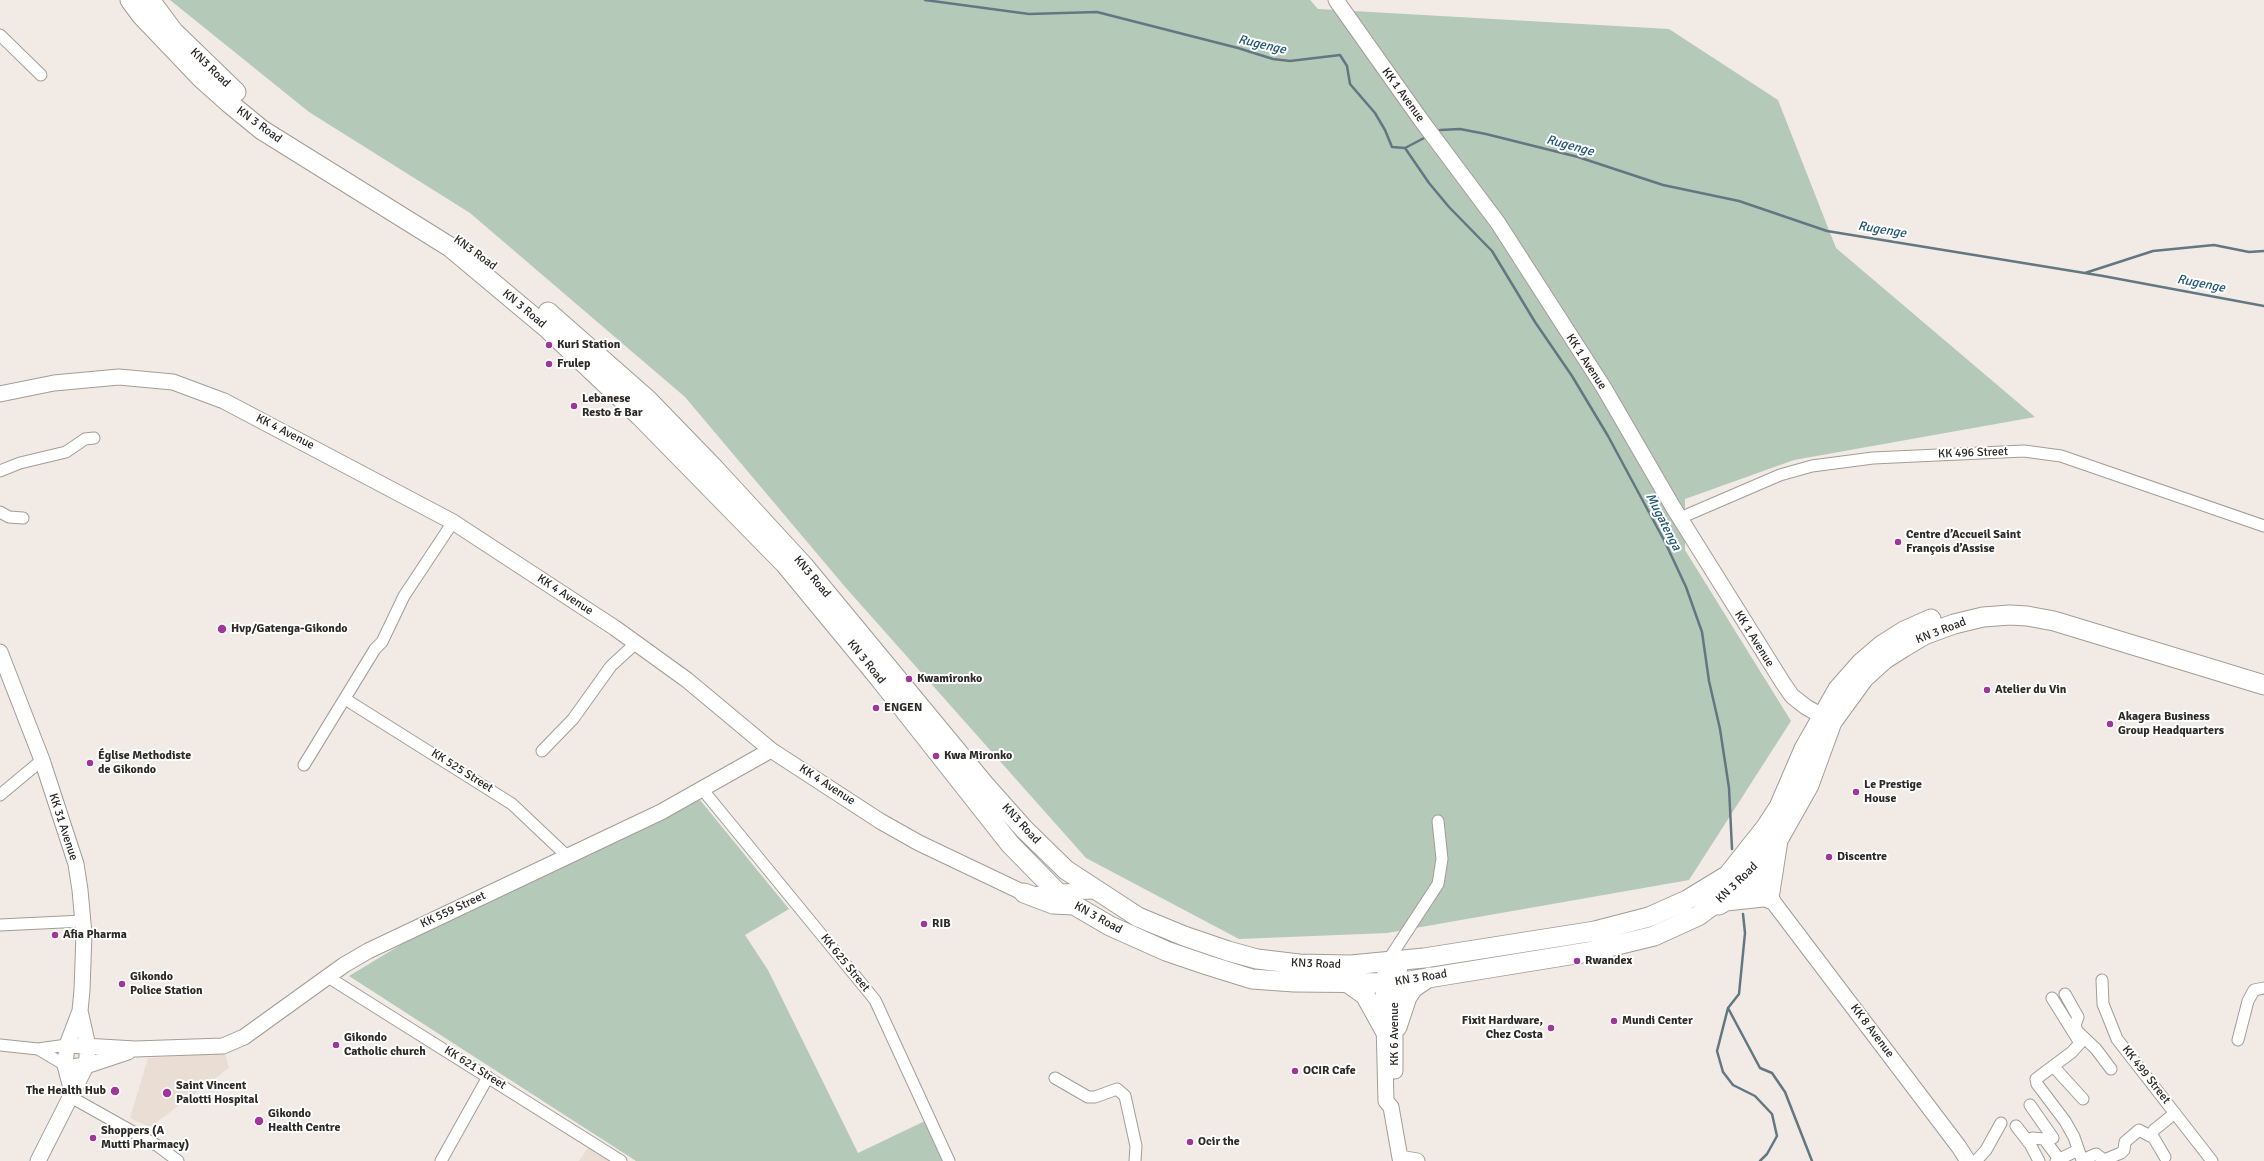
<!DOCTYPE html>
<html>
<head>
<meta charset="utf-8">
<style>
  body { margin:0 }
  canvas { display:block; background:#f1eae5 }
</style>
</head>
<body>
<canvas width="2264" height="1161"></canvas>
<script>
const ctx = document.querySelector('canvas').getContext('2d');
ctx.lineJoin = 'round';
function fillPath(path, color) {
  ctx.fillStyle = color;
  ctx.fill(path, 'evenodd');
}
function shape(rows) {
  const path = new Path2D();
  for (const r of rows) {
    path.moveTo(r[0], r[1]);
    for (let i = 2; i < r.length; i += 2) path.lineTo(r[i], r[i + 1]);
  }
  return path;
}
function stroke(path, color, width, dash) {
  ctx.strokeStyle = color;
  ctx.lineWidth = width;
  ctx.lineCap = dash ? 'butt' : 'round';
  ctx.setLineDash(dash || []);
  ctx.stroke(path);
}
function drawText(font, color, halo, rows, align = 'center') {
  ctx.font = font + ' Signika,sans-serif';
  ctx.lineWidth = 4;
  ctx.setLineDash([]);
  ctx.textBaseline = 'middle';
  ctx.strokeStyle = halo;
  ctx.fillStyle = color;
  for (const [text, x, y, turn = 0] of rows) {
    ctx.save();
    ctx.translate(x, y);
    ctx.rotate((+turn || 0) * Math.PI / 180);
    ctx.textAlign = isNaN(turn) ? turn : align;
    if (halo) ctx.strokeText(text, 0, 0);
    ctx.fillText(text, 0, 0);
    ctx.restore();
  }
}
fillPath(shape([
  [225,1053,229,1068,150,1127,130,1118,148,1058],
  [590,1145,617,1161,579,1161]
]), '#eaddd3');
fillPath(shape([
  [170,0,1310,0,1318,9,1669,29,1778,100,1836,248,2035,417,1794,460,1685,499,1685,550,1791,721,1689,880,1387,933,1239,939,1086,858,846,588,685,397,470,213,309,112],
  [700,800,789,909,745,935,768,970,858,1153,927,1120,946,1161,636,1161,349,976,422,932]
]), '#b5c9b9');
stroke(shape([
  [925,0,1029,14,1097,12,1238,48,1273,59,1290,61,1340,55,1347,66,1350,84,1375,113,1385,130,1392,147,1405,148,1426,137],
  [1436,132,1440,130,1460,129,1486,134,1578,157,1663,185,1739,201,1827,231,2103,276,2264,306],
  [1405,148,1429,183,1449,207,1492,251,1535,322,1572,376,1608,436,1665,542,1686,587,1702,632,1709,681,1720,729,1729,788,1732,849],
  [2085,273,2153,251,2214,245,2249,252,2264,251],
  [1743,914,1745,933,1739,994,1728,1008,1760,1068,1772,1073,1785,1092,1812,1161],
  [1728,1008,1717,1051,1723,1072,1733,1085,1755,1096,1772,1114,1777,1136,1767,1154,1760,1161]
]), '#637783', 2.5);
const street = shape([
  [0,35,41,75],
  [0,471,20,463,66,452,85,439,94,438],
  [0,512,9,517,23,518],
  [1680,518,1780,475,1812,466,1873,458,2024,451,2061,456,2264,526],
  [345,699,512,804,568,857],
  [542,751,573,719,611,666,636,643],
  [304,765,375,649,382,642,404,596,453,522],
  [702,789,875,1000,949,1161],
  [0,795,42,760],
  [0,925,83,921],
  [1387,962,1438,884,1442,859,1438,821],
  [328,977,621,1161],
  [2102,980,2103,1004,2117,1039,2212,1161],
  [2065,994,2078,1017,2075,1025,2077,1031,2096,1049,2111,1069],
  [2052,998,2080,1043,2072,1052,2036,1079,2037,1084,2065,1121,2074,1137,2082,1160,2096,1154,2104,1160,2121,1153,2124,1150,2125,1142,2139,1130,2150,1136,2154,1130,2175,1113],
  [2238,1040,2248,1001,2254,990,2264,988],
  [0,1045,38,1049,65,1065],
  [38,1049,67,1045],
  [2053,1066,2083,1099],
  [1055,1078,1088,1097,1095,1097,1117,1089,1125,1096,1136,1146,1135,1161],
  [69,1096,158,1146,178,1161],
  [2030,1105,2053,1138],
  [2016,1126,2030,1144,2039,1161],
  [2152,1135,2165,1157],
  [2028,1142,2032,1138,2044,1139,2059,1159],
  [441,1161,488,1077],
  [1976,1161,1986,1150,2001,1123],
  [2056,1161,2078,1150]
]);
const secondary = shape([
  [1336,0,1421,120,1498,223,1604,388,1673,507,1783,683,1792,696,1806,707,1831,721],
  [0,394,54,383,119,377,173,382,224,401,453,522,615,628,687,680,771,750,880,821,919,843,1024,893,1034,895,1057,892,1096,891],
  [0,652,42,760,76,864,80,890,84,934,82,990,80,1011,67,1045,65,1065,72,1092],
  [1748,857,1774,903,1959,1147,1968,1161],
  [1732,876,1743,879,1763,897,1770,901],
  [1387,962,1383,983,1386,1101,1391,1107,1400,1158,1417,1161],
  [67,1045,135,1049,223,1046,244,1037,344,965,368,951,661,812,771,750],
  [77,1066,86,1066,128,1052],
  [1395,1071,1395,996,1401,960],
  [38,1161,86,1066,88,1046,80,1011]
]);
const highway = shape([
  [130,0,141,15,202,79,229,103,262,130,450,247,548,329,640,416,785,564,880,679,1010,844,1057,892,1074,905,1110,926,1166,951,1207,965,1252,979,1294,982,1397,983,1588,952,1654,936,1698,916,1732,891,1778,840,1809,785,1832,722,1864,678,1885,659,1904,647,1924,635,1954,624,1983,617,2010,615,2027,616,2054,621,2264,685],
  [150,0,173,31,236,92],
  [548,312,649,401,712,466,804,566,984,784,1024,829,1066,870,1138,917,1184,936,1228,951,1257,959,1299,964,1351,965,1424,958,1595,931,1649,917,1687,900,1728,875,1766,827,1779,807,1804,749,1838,689,1861,663,1882,645,1904,631,1931,619],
  [1770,892,1778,840],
  [1024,893,1053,904,1074,905],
  [1719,905,1726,901,1763,897],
  [1348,983,1365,995,1385,1031],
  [1397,1027,1407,997,1413,988,1429,977]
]);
stroke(street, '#a39d97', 13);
stroke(secondary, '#a39d97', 17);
stroke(highway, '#a39d97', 21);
stroke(street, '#fff', 11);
stroke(secondary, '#fff', 15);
stroke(highway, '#fff', 19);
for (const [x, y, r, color] of [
  [549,345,4,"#9f3799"],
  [549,364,4,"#9f3799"],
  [574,406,4,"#9f3799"],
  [1898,542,4,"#9f3799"],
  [222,629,5,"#9f3799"],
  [909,679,4,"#9f3799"],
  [1987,690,4,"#9f3799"],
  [876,708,4,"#9f3799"],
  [2110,724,4,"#9f3799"],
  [936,756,4,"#9f3799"],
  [90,763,4,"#9f3799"],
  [1856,792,4,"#9f3799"],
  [1829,857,4,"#9f3799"],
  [924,924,4,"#9f3799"],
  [55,935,4,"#9f3799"],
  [1577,961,4,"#9f3799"],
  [122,984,4,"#9f3799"],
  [1614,1021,4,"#9f3799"],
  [1551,1028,4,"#9f3799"],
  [336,1045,4,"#9f3799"],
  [1295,1071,4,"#9f3799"],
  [115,1091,5,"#9f3799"],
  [167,1093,5,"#9f3799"],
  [259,1121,5,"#9f3799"],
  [93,1138,4,"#9f3799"],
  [1190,1142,4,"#9f3799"]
]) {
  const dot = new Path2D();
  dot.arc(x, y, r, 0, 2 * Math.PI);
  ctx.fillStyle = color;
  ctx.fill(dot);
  stroke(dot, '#fff', 1.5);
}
drawText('12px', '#2d2a28', '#fff', [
  ["KN3 Road",210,68,44],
  ["KK 1 Avenue",1403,95,54],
  ["KN 3 Road",259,125,36],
  ["KN3 Road",475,253,36],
  ["KN 3 Road",524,309,40],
  ["KK 1 Avenue",1586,362,57],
  ["KK 4 Avenue",285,432,27],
  ["KK 496 Street",1973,453,-2],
  ["KN3 Road",812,577,50],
  ["KK 4 Avenue",565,595,33],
  ["KN 3 Road",1941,631,-21],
  ["KK 1 Avenue",1754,639,58],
  ["KN 3 Road",866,662,51],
  ["KK 525 Street",462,771,32],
  ["KK 4 Avenue",827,785,33],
  ["KN3 Road",1021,824,47],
  ["KK 31 Avenue",63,827,72],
  ["KN 3 Road",1737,883,-44],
  ["KK 559 Street",453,910,-25],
  ["KN 3 Road",1098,918,29],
  ["KK 625 Street",845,963,51],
  ["KN3 Road",1316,964,2],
  ["KN 3 Road",1421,978,-9],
  ["KK 8 Avenue",1872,1031,53],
  ["KK 6 Avenue",1395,1034,-90],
  ["KK 621 Street",475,1068,32],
  ["KK 499 Street",2146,1075,52]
]);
drawText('bold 12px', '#2d2a28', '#fff', [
  ["Kuri Station",557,345],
  ["Frulep",557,364],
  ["Lebanese",582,399],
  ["Resto & Bar",582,413],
  ["Centre d’Accueil Saint",1906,535],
  ["François d’Assise",1906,549],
  ["Hvp/Gatenga-Gikondo",231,629],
  ["Kwamironko",917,679],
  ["Atelier du Vin",1995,690],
  ["ENGEN",884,708],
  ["Akagera Business",2118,717],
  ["Group Headquarters",2118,731],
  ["Église Methodiste",98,756],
  ["de Gikondo",98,770],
  ["Kwa Mironko",944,756],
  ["Le Prestige",1864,785],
  ["House",1864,799],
  ["Discentre",1837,857],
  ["RIB",932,924],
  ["Afia Pharma",63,935],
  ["Rwandex",1585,961],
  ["Gikondo",130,977],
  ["Police Station",130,991],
  ["Fixit Hardware,",1543,1021,"right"],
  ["Chez Costa",1543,1035,"right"],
  ["Mundi Center",1622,1021],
  ["Gikondo",344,1038],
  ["Catholic church",344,1052],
  ["OCIR Cafe",1303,1071],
  ["Saint Vincent",176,1086],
  ["Palotti Hospital",176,1100],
  ["The Health Hub",106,1091,"right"],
  ["Gikondo",268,1114],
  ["Health Centre",268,1128],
  ["Shoppers (A",101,1131],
  ["Mutti Pharmacy)",101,1145],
  ["Ocir the",1198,1142]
], 'left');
drawText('italic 13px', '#215773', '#fff', [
  ["Rugenge",1262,45,13],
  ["Rugenge",1570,146,15],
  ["Rugenge",1882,230,9],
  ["Rugenge",2201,284,11],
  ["Mugatenga",1663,522,63]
]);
</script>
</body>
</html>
